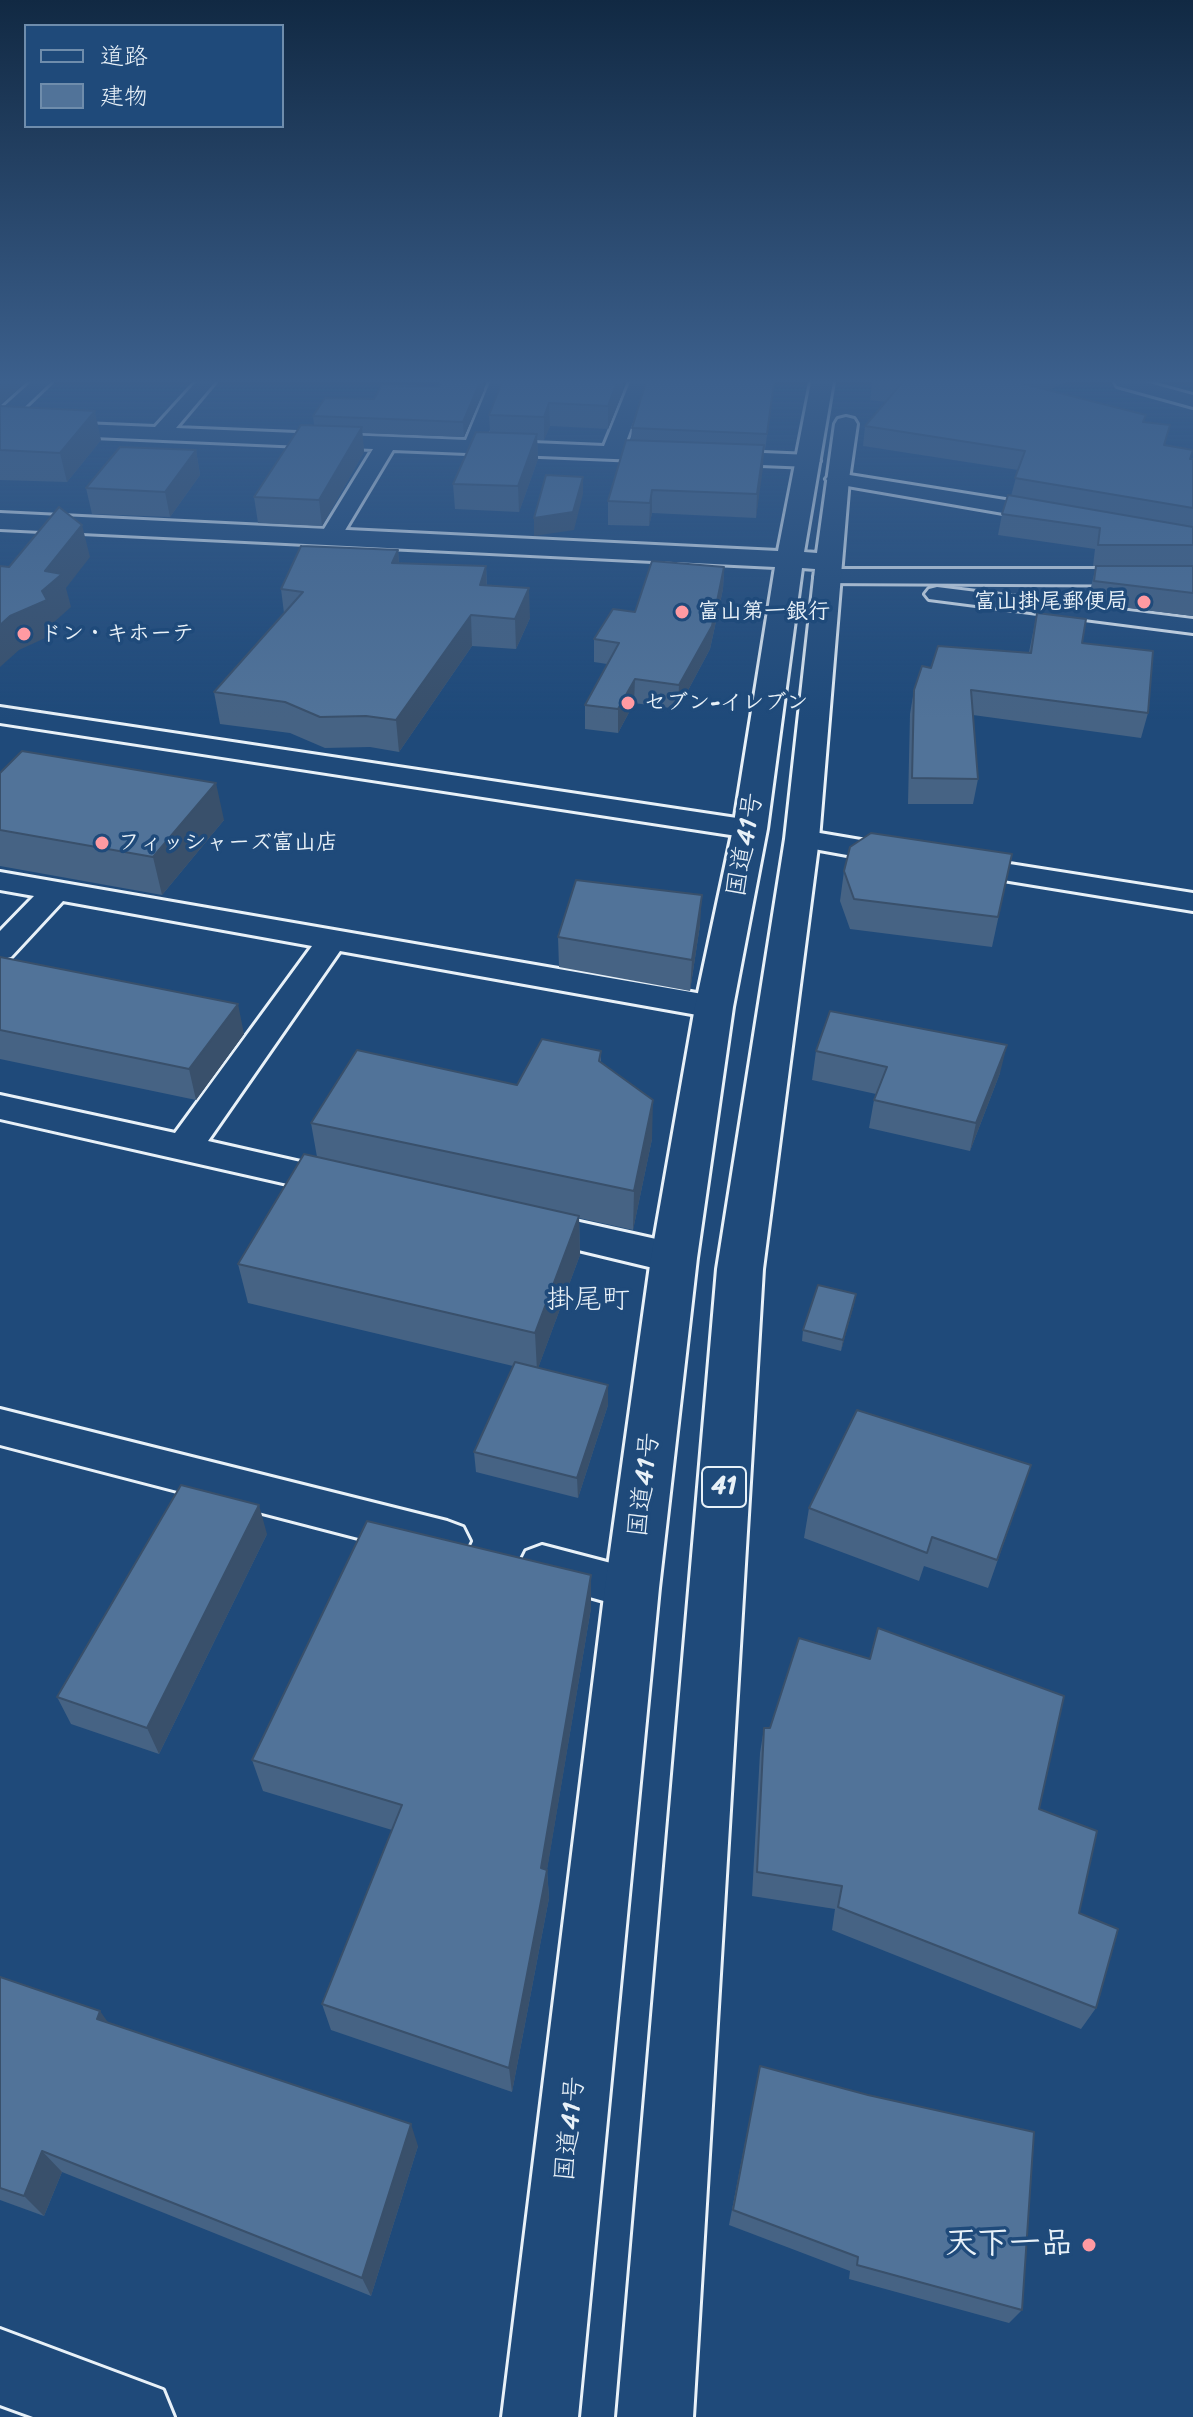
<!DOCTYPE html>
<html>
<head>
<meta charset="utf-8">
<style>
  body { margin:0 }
  #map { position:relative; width:1193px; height:2417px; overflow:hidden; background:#1f4a7a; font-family:Sriracha,"Klee One",sans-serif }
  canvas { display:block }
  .legend { position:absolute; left:24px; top:24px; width:260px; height:104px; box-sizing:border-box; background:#1f4a7a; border:2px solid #6f8dac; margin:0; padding:10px 14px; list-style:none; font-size:24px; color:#e8f1f8 }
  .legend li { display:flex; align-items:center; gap:16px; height:40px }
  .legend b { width:40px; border:2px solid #6f8dac }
</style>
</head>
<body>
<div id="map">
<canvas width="1193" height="2417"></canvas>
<ul class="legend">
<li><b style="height:10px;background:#1f4a7a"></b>道路</li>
<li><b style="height:22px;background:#517399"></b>建物</li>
</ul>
</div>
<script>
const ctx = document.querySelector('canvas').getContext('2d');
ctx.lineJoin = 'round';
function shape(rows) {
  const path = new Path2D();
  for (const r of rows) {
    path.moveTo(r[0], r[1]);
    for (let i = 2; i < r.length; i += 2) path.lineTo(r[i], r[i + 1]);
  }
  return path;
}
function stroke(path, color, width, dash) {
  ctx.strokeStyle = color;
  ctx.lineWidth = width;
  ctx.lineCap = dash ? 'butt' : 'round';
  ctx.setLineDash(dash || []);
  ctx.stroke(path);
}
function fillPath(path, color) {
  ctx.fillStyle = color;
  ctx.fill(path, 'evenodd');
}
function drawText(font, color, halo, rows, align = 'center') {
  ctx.font = font + ' Sriracha,"Klee One",sans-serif';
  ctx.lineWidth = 7;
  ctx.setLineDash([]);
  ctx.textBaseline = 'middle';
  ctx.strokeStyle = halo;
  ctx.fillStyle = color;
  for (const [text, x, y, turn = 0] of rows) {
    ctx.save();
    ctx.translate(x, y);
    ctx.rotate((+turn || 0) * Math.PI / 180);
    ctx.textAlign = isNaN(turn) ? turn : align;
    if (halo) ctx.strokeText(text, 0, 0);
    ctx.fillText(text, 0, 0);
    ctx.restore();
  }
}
const minor = shape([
  [31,382,51,382,10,421,155,427,196,382,215,382,176,428,466,440,490,382,508,382,486,441,604,446,630,382,648,382,624,447,810,455,820,461,810,467,393,450,341,537,330,544,319,537,373,449,0,433,0,410,31,382],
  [1115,382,1145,382,1193,395,1193,407,1117,386,1115,382],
  [837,473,1055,508,1066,515,1055,522,830,483,826,479,830,475,837,473],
  [937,587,1193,619,1193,633,929,599,925,594,929,589,937,587],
  [0,707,750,820,760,823,765,829,760,835,750,838,0,723,0,707],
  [802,830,902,847,913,850,917,856,913,862,902,865,792,845,787,839,792,833,802,830],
  [959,856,1193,893,1193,911,948,871,944,865,948,859,959,856],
  [0,872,714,996,726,1000,731,1007,726,1014,714,1018,340,951,208,1141,358,1175,364,1184,358,1193,345,1197,0,1119,0,1095,175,1133,312,946,63,901,11,957,0,960,0,931,34,896,0,890,0,872],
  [530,1211,674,1243,688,1248,694,1258,688,1268,674,1273,516,1235,511,1225,516,1215,530,1211],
  [0,1409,447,1521,463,1527,470,1541,463,1555,447,1561,0,1445,0,1409],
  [542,1545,649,1573,655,1588,649,1603,632,1609,526,1579,519,1565,526,1551,542,1545]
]);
const tertiary = shape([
  [828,569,1193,569,1193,585,818,583,814,577,818,571,828,569],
  [0,2329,163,2390,174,2417,33,2417,0,2405,0,2329]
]);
const trunk = shape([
  [811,382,833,382,804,552,817,553,835,424,838,419,846,417,854,419,857,424,849,479,819,839,763,1269,693,2417,617,2417,717,1269,785,839,815,569,802,568,767,829,733,1007,697,1258,659,1588,578,2417,502,2417,605,1588,651,1258,695,1007,733,829,775,567,0,529,0,513,778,551,811,382]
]);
stroke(minor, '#e8f1f8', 6);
stroke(tertiary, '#e8f1f8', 6);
stroke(trunk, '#e8f1f8', 6);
fillPath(minor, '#1f4a7a');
fillPath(tertiary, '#1f4a7a');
fillPath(trunk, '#1f4a7a');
fillPath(shape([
  [441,382,483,382,484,390,464,437,362,433,364,452,322,526,258,523,254,497,314,425,313,416,374,399,439,387],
  [502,382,623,382,623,391,608,429,550,426,544,440,537,440,538,459,519,512,455,509,453,484,490,432,489,415],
  [872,382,1066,382,1048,390,1144,422,1165,445,1193,459,1193,616,1089,603,1091,587,1096,566,1093,566,1095,549,998,535,1002,514,1011,496,1018,470,863,446,865,426,886,402,870,400],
  [773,394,765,450,764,450,756,518,652,513,649,526,608,525,608,501,631,440,632,428],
  [0,406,101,440,67,482,0,480],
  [196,450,200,475,170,517,92,514,86,488],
  [398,550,399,563,486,566,487,585,530,618,516,649,472,646,399,752,370,747,325,748,290,733,220,724,214,692,284,613,281,589],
  [724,567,723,589,710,649,678,709,634,703,618,733,585,729,585,705,607,664,594,662,594,639,635,612],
  [1037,613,1082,643,1148,713,1141,738,973,715,978,779,973,804,908,804,910,714,914,690,931,668,1029,652],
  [0,773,224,820,162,895,0,866],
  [1012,854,992,947,850,929,840,901,844,871],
  [700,925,690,991,559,967,558,937],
  [0,957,244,1034,196,1100,0,1059],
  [601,1051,601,1062,652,1139,633,1230,579,1218,580,1255,538,1368,608,1385,608,1405,578,1498,476,1472,474,1452,513,1366,248,1303,238,1264,317,1157,311,1123,517,1085],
  [816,1051,1000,1073,970,1151,869,1128,874,1100,876,1094,812,1080],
  [856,1294,841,1351,802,1341,803,1330],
  [1031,1465,988,1588,924,1566,919,1581,804,1538,809,1508],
  [267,1534,159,1754,71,1724,57,1697],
  [591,1575,591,1608,547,1869,549,1898,512,2092,331,2030,322,2004,392,1830,263,1791,252,1760],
  [764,1728,770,1728,1039,1809,1079,1913,1096,2008,1081,2029,832,1930,835,1909,752,1896,760,1753],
  [0,1977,109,2023,418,2146,371,2296,62,2172,44,2216,0,2200],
  [760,2066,1022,2310,1009,2323,849,2279,850,2271,729,2225]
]), '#466384');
fillPath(shape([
  [0,382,26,382,0,405],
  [480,382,483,382,484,390,464,437,463,422],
  [617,382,623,382,623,391,608,429,608,406],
  [1029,382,1066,382,1021,403,1024,384],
  [549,403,550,426,544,440,544,417],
  [95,411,101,440,67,482,60,453],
  [362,427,364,452,322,526,319,500],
  [537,434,538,459,519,512,518,486],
  [764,445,763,468,756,518,757,494],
  [196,450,200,475,170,517,165,492],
  [583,477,583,494,574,530,534,536,534,518],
  [652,490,652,513,649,526,650,503],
  [82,525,90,557,66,588,71,607,53,623,56,633,19,650,0,667,0,625,42,591,45,571],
  [398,550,400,579,392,563],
  [486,566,487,595,480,585],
  [724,567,723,589,710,649,678,709,679,685],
  [529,588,530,618,516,649,515,619],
  [471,615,472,646,399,752,396,720],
  [635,679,634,703,618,733,618,709],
  [216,783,224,820,162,895,153,857],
  [702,895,700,925,690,991,692,960],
  [238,1004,244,1034,196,1100,189,1069],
  [1007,1045,1000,1073,970,1151,976,1123],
  [653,1100,652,1139,633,1230,634,1191],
  [579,1216,580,1255,537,1371,535,1333],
  [856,1294,854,1305,841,1351,843,1340],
  [608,1385,608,1405,578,1498,577,1478],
  [259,1505,267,1534,159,1754,147,1728],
  [591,1575,591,1608,545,1882,547,1870,549,1898,512,2092,509,2068,541,1868],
  [100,2011,117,2035,97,2019],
  [411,2124,418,2146,371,2296,362,2278],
  [42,2151,62,2172,44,2216,24,2196]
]), '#39506b');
const building = shape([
  [441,382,480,382,463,422,313,416,325,398,374,399,382,385,439,387,441,382],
  [502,382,617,382,608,406,549,403,544,417,489,415,502,382],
  [646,382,774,382,767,434,632,428,646,382],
  [883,382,1029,382,1024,384,1146,415,1143,422,1170,425,1164,445,1193,450,1190,459,1193,459,1193,508,1015,478,1025,451,865,426,901,384,883,382],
  [0,406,95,411,60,453,0,450,0,406],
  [301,425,362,427,319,500,254,497,301,425],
  [476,432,537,434,518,486,453,484,476,432],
  [626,440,764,445,757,494,652,490,650,503,608,501,626,440],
  [120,447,196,450,165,492,86,488,120,447],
  [546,475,583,477,573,512,534,518,546,475],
  [1008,495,1193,527,1193,545,1098,545,1100,528,1002,514,1008,495],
  [59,507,82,525,45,571,62,574,42,591,47,600,10,616,0,625,0,566,9,567,59,507],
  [301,546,398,550,392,563,486,566,480,585,529,588,515,619,471,615,396,720,366,716,320,717,285,702,214,692,303,592,281,589,301,546],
  [652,561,724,567,712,626,679,685,635,679,618,709,585,705,619,643,594,639,613,609,635,612,652,561],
  [1096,566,1193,566,1193,593,1094,581,1096,566],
  [1037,613,1086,619,1082,643,1153,651,1148,713,971,690,978,779,912,778,914,690,922,666,931,668,938,646,1031,653,1037,613],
  [22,751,216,783,153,857,0,830,0,773,22,751],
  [871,833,1012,854,998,917,854,899,844,871,850,847,871,833],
  [576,880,702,895,692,960,558,937,576,880],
  [0,957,238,1004,189,1069,0,1030,0,957],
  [830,1011,1007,1045,976,1123,874,1100,887,1067,816,1051,830,1011],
  [542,1039,601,1051,599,1061,653,1100,634,1191,311,1123,357,1050,517,1085,542,1039],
  [304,1154,579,1216,535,1333,238,1264,304,1154],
  [818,1285,856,1294,843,1340,803,1330,818,1285],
  [515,1362,608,1385,577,1478,474,1452,515,1362],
  [857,1410,1031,1465,997,1560,932,1537,927,1553,809,1508,857,1410],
  [181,1485,259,1505,147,1728,57,1697,181,1485],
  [367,1521,591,1575,541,1868,547,1870,509,2068,322,2004,402,1805,252,1760,367,1521],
  [878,1628,1064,1696,1039,1809,1097,1831,1079,1913,1118,1929,1096,2008,838,1907,842,1886,757,1872,764,1728,770,1728,799,1638,870,1659,878,1628],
  [0,1977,100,2011,97,2019,411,2124,362,2278,42,2151,24,2196,0,2188,0,1977],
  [760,2066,868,2095,1034,2132,1022,2310,857,2265,858,2257,733,2210,760,2066]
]);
fillPath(building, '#517399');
stroke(building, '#39506b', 2);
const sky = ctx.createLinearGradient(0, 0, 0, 720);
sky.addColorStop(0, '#112943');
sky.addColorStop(0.53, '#3c608d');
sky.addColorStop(1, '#3c608d00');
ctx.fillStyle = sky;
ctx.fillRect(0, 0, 1193, 720);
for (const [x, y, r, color] of [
  [1144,602,8,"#ff9aa2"],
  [682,612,8,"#ff9aa2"],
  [24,634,8,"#ff9aa2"],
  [628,703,8,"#ff9aa2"],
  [102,843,8,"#ff9aa2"],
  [1089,2245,8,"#ff9aa2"]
]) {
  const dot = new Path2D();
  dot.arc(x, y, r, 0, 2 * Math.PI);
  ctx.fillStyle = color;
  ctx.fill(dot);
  stroke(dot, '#1f4a7a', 3);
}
drawText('bold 22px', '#e8f1f8', '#1f4a7a', [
  ["富山掛尾郵便局",1128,602,"right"],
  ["富山第一銀行",698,612],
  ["ドン・キホーテ",40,634],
  ["セブン-イレブン",644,703],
  ["フィッシャーズ富山店",118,843]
], 'left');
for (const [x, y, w] of [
  [724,1487,44]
]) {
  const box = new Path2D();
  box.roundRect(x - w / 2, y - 20, w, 40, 6);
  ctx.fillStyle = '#1f4a7a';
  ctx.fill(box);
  stroke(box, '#e8f1f8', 2);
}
drawText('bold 24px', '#e8f1f8', null, [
  ["41",724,1487]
]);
drawText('26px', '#e8f1f8', '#1f4a7a', [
  ["国道41号",746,845,-80],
  ["国道41号",645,1485,-83],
  ["国道41号",571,2129,-84]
]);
drawText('28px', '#e8f1f8', '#1f4a7a', [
  ["掛尾町",588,1301]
]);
drawText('bold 32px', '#e8f1f8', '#1f4a7a', [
  ["天下一品",1073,2245]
], 'right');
</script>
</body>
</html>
